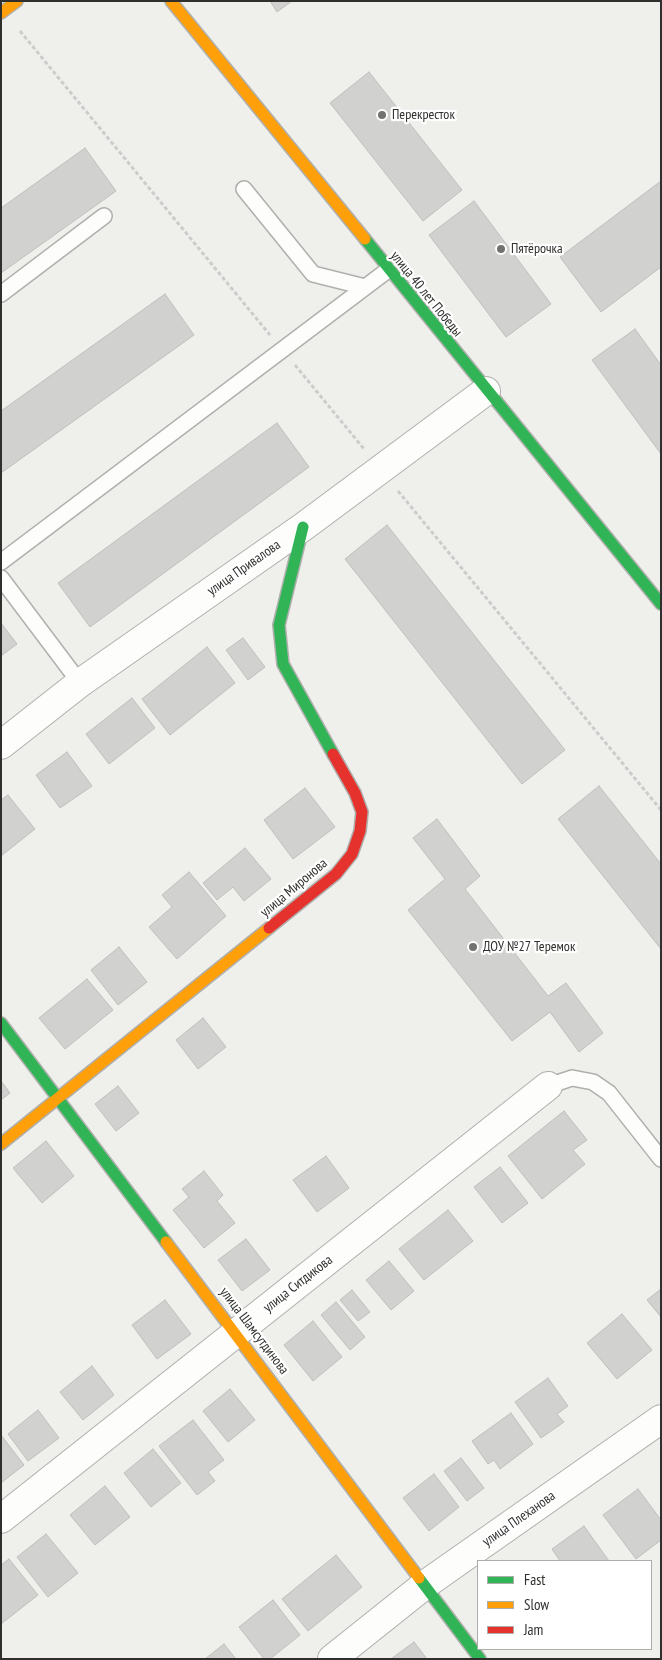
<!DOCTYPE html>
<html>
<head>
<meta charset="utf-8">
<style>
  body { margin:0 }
  #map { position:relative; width:662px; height:1660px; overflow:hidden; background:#efefec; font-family:"PT Sans Narrow",sans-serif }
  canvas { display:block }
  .frame { position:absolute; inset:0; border:2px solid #2f2f2d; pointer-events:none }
  .legend { position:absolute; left:477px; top:1560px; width:175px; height:90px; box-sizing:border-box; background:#fff; border:1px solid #acacab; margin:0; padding:6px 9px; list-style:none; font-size:15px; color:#2f2f2d }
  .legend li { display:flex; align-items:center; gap:10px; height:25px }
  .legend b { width:25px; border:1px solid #acacab }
</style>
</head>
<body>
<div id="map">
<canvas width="662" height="1660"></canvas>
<div class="frame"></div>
<ul class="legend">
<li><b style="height:6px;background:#30b455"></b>Fast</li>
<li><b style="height:6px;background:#ff9f0a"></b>Slow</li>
<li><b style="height:6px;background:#e5322d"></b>Jam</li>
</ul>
</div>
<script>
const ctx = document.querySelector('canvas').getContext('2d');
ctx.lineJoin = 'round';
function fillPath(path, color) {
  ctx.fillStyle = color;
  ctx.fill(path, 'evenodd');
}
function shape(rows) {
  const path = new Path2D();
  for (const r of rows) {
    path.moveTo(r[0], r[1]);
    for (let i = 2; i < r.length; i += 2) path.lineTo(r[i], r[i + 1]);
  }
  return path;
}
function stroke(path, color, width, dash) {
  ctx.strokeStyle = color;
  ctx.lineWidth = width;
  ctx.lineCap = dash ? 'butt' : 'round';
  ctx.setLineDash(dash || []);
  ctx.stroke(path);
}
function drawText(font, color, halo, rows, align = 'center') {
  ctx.font = font + ' "PT Sans Narrow",sans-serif';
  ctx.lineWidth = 4.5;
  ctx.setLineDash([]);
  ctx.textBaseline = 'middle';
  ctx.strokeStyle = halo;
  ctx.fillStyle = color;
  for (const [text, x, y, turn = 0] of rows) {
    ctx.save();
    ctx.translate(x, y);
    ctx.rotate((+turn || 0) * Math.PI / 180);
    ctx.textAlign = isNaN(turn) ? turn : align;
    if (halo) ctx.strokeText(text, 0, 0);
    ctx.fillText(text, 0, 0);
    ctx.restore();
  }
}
const building = shape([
  [270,1,292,1,277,12,270,1],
  [369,72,462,190,423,221,330,103,369,72],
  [85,148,116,191,1,273,1,208,85,148],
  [661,181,661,267,601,312,560,257,661,181],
  [474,201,551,304,506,337,429,235,474,201],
  [165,294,194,335,1,473,1,411,165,294],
  [635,329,661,365,661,454,592,360,635,329],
  [277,423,309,467,90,627,58,583,277,423],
  [387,525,565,750,522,784,345,559,387,525],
  [1,623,17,644,1,656,1,623],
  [243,638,265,667,248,680,226,650,243,638],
  [207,647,235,683,170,735,142,699,207,647],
  [132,698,155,728,109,764,86,734,132,698],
  [67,752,92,786,60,808,36,775,67,752],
  [599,786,661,864,661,949,558,819,599,786],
  [305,788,335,827,293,859,264,820,305,788],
  [8,795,35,829,1,856,1,800,8,795],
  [437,819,480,876,465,889,548,996,566,983,603,1033,579,1052,550,1012,512,1041,408,910,445,879,413,838,437,819],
  [245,848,271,879,244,901,233,887,217,900,203,883,245,848],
  [189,872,226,916,177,959,149,927,172,907,162,895,189,872],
  [119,947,147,982,118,1005,91,970,119,947],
  [87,979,113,1010,65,1049,39,1018,87,979],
  [203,1018,226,1047,198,1069,176,1040,203,1018],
  [1,1081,10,1093,1,1100,1,1081],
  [118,1086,139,1113,116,1131,95,1104,118,1086],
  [564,1111,587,1140,573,1150,585,1164,542,1199,508,1156,564,1111],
  [46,1141,74,1176,42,1203,13,1168,46,1141],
  [326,1156,349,1188,317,1212,293,1180,326,1156],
  [500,1167,528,1203,502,1223,474,1187,500,1167],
  [204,1171,223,1195,217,1201,235,1223,204,1248,173,1210,189,1197,182,1189,204,1171],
  [448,1210,473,1241,424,1280,399,1249,448,1210],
  [246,1239,270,1270,242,1291,218,1260,246,1239],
  [389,1261,414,1291,391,1310,366,1280,389,1261],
  [661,1289,661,1317,647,1300,661,1289],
  [352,1290,370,1312,358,1321,340,1300,352,1290],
  [165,1300,191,1334,157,1359,132,1325,165,1300],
  [336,1302,365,1337,350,1350,321,1315,336,1302],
  [622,1314,652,1350,617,1379,587,1343,622,1314],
  [313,1321,342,1357,313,1381,284,1345,313,1321],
  [92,1366,114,1395,83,1420,60,1392,92,1366],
  [548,1378,568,1406,557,1414,564,1422,541,1438,515,1402,548,1378],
  [230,1389,255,1420,228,1442,203,1411,230,1389],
  [38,1410,59,1438,28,1461,8,1434,38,1410],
  [511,1413,533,1444,500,1469,494,1460,488,1464,472,1441,511,1413],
  [193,1420,224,1460,208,1472,215,1481,197,1495,159,1446,193,1420],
  [1,1435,24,1465,1,1483,1,1435],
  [153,1449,181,1483,151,1507,124,1473,153,1449],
  [461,1458,484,1488,467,1501,444,1471,461,1458],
  [434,1474,459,1507,429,1531,403,1498,434,1474],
  [105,1486,130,1517,95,1545,70,1515,105,1486],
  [638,1489,661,1520,661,1540,636,1559,603,1515,638,1489],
  [584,1526,609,1561,560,1561,552,1549,584,1526],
  [46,1534,78,1573,48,1597,17,1557,46,1534],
  [336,1555,362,1587,308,1631,282,1599,336,1555],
  [9,1559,38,1595,1,1624,1,1565,9,1559],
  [273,1600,300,1635,270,1659,264,1659,239,1627,273,1600],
  [414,1642,427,1659,391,1659,414,1642],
  [224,1644,236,1659,205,1659,224,1644]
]);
fillPath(building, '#d1d1cf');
stroke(building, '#bebebc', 1);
const lane = shape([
  [244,189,313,274,365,287],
  [1,294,104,216],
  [1,562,388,270],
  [1,578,80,683],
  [548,1086,572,1078,593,1082,609,1093,661,1159]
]);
const street = shape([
  [1,745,80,683,303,527,486,391],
  [1,1519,548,1086],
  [332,1659,426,1584,661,1419]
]);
const fast = shape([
  [365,239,661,604],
  [303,527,279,625,283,664,333,754],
  [1,1023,166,1242],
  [419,1578,480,1659]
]);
const slow = shape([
  [171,1,365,239],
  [1,13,17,1],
  [1,1144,269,928],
  [166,1242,419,1578]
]);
const jam = shape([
  [269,928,336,874,352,854,360,831,362,812,355,793,333,754]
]);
stroke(lane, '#afafad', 18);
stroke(street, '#afafad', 30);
stroke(fast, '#afafad', 14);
stroke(slow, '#afafad', 14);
stroke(jam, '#afafad', 14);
stroke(shape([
  [20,31,270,335],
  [295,365,364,449],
  [398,491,661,810]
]), '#ccc', 3, [4, 2.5]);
stroke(lane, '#fdfdfc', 15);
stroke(street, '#fdfdfc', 28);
stroke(fast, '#30b455', 11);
stroke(slow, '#ff9f0a', 11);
stroke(jam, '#e5322d', 11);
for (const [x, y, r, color] of [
  [382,115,5,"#727270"],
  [501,249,5,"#727270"],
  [473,947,5,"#727270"]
]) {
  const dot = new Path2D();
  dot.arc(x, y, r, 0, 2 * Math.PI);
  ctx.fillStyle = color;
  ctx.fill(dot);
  stroke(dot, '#fff', 2);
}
drawText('14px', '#2f2f2d', '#fff', [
  ["Перекресток",392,115],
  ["Пятёрочка",511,249],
  ["ДОУ №27 Теремок",483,947]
], 'left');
drawText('14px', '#2f2f2d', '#fff', [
  ["улица 40 лет Победы",426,294,51],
  ["улица Привалова",244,568,-35],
  ["улица Миронова",294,888,-40],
  ["улица Ситдикова",298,1284,-38],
  ["улица Шамсутдинова",254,1331,53],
  ["улица Плеханова",519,1519,-35]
]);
</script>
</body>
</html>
